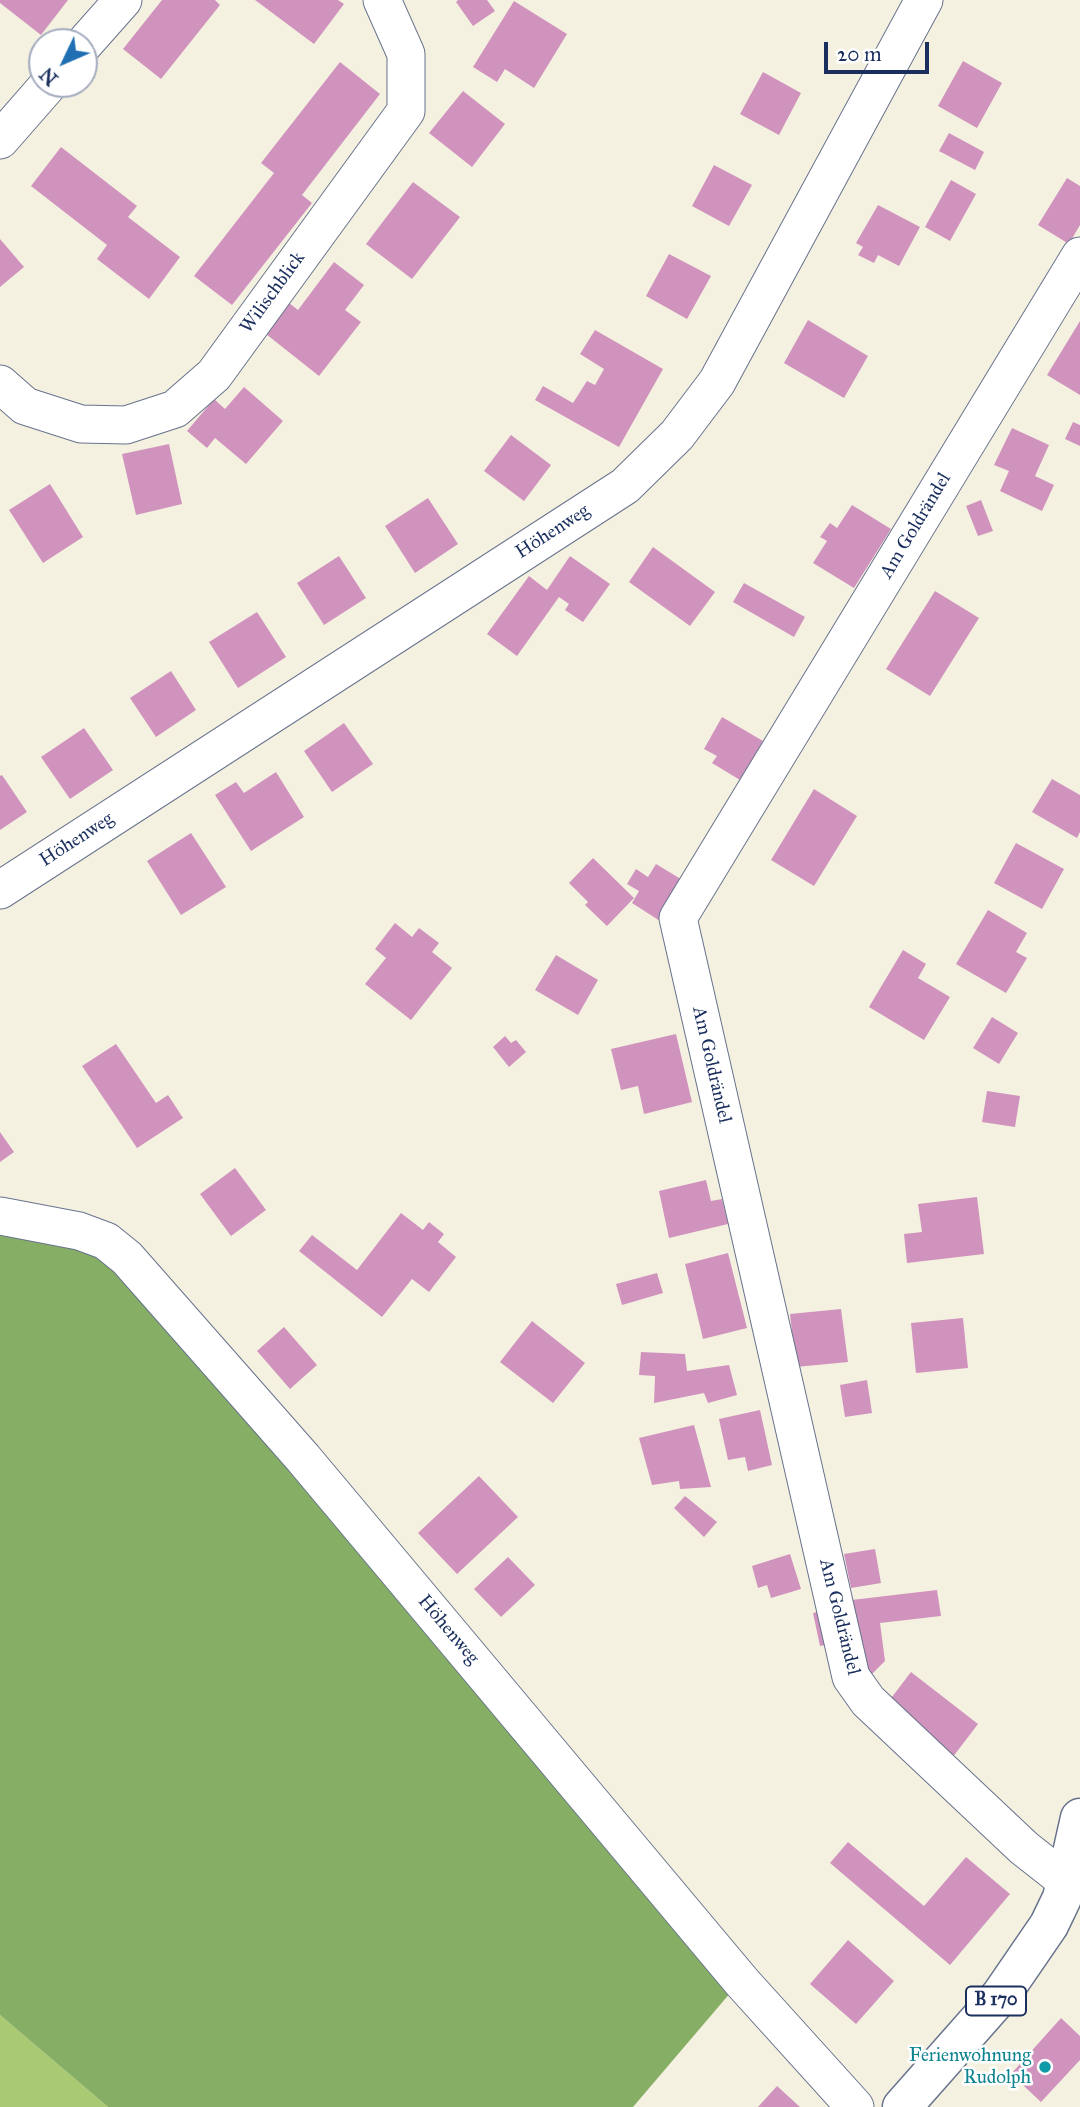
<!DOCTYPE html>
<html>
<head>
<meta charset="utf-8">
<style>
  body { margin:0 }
  #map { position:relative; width:1080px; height:2107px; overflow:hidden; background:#f5f1e1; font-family:"IM FELL Great Primer",serif }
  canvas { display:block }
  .north { position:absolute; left:28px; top:28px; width:70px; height:70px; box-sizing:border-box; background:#fff; border:2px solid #a4acbf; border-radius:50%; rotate:226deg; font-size:19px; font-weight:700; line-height:28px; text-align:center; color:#1b2f5e }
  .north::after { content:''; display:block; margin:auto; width:24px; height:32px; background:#1f6fb2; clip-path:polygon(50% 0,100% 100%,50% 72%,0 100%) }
  .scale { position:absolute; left:824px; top:42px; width:105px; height:32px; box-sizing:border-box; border:4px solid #1b2f5e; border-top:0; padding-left:9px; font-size:21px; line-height:24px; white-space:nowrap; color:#1b2f5e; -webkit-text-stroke:5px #fff; paint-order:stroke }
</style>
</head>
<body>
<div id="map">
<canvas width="1080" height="2107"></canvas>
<div class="north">N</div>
<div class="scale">20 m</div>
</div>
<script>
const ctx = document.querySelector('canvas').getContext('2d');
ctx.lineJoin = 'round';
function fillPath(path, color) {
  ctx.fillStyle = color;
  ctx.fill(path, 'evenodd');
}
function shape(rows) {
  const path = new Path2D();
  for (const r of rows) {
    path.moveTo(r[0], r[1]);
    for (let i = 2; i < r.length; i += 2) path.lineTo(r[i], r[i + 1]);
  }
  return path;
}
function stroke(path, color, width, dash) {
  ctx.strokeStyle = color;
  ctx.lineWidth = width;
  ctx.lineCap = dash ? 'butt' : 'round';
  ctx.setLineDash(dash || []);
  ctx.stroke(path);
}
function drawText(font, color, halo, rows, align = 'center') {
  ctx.font = font + ' "IM FELL Great Primer",serif';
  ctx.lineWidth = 5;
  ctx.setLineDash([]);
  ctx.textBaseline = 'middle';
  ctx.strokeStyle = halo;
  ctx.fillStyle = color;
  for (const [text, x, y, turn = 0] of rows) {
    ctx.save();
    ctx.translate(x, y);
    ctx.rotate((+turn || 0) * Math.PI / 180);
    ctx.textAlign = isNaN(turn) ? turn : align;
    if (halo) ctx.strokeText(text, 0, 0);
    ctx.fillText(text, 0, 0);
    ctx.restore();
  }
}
fillPath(shape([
  [0,2015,108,2107,0,2107]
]), '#a9ca73');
fillPath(shape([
  [0,1224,118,1261,737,1985,633,2107,108,2107,0,2015]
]), '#86ae65');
fillPath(shape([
  [0,0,68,0,41,35,0,3],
  [162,0,215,0,220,5,161,79,123,49],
  [255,0,338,0,344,4,314,44],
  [458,0,487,0,495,11,473,26,456,2],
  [514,1,567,34,534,88,505,69,497,82,473,67],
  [963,61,1002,83,977,128,938,106],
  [340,62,380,94,302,195,312,203,232,305,194,276,274,173,261,163],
  [763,72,801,93,779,135,740,114],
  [463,91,505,124,472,167,429,133],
  [949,133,984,152,975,170,939,151],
  [61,147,137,206,128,217,180,257,149,299,97,259,107,245,31,186],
  [714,165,752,185,729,226,692,206],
  [1067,178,1080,186,1080,225,1069,244,1038,225],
  [951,180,976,194,950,241,925,227],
  [413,182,460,217,412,279,366,244],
  [878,205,920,227,899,266,878,255,874,263,858,255,863,247,856,243],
  [0,239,24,267,0,287],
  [669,254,711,276,687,319,646,296],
  [334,262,364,285,345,310,361,322,319,376,266,334,289,303,298,310],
  [808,320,868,356,844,398,784,363],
  [1080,321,1080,395,1047,375],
  [595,330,663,369,619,447,535,400,543,386,573,403,587,381,595,385,604,369,580,354],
  [244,387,283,421,246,464,215,438,207,448,187,431,214,399,225,409],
  [1073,422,1080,425,1080,446,1065,439],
  [1012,428,1049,445,1035,476,1054,485,1042,511,1000,491,1009,471,994,465],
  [511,435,551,465,524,501,484,471],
  [169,444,182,504,136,515,122,454],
  [50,484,83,537,43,563,9,510],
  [428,498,458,544,415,573,385,526],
  [981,500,993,531,978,536,966,506],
  [852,505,891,529,854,588,813,563,827,541,820,537,830,523,837,528],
  [653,547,715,592,690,626,629,582],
  [339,556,366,598,324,625,297,583],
  [570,556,610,584,583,622,565,610,569,604,559,597,517,656,487,634,529,576,547,590],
  [744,583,805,617,794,637,733,602],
  [935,591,979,618,930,696,886,669],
  [257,612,286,657,238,688,209,642],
  [171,671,196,710,156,737,130,698],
  [722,717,763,741,740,780,712,763,717,756,704,749],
  [344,723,373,764,332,792,304,751],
  [84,728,113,770,70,799,41,757],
  [276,772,304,817,251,851,215,795,236,782,244,793],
  [2,775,27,812,0,830,0,776],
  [1052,779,1080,795,1080,832,1077,838,1032,812],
  [814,789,857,816,814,886,771,860],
  [191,833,226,887,181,915,147,861],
  [1016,843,1064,869,1042,909,994,883],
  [593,858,634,898,607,926,585,905,588,902,569,883],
  [656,864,684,881,660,921,632,903,639,891,627,884,636,869,648,877],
  [988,910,1027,933,1016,952,1027,958,1006,993,956,964],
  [395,923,412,937,419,928,439,943,432,952,452,968,411,1020,365,984,386,958,375,949],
  [903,950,926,964,918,978,950,997,924,1040,869,1007],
  [556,955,598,980,578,1015,535,990],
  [992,1017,1018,1033,999,1064,973,1048],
  [676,1034,692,1102,644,1114,638,1086,621,1090,611,1049],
  [505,1036,511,1043,516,1040,526,1052,509,1067,493,1047],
  [116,1044,156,1103,168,1095,183,1118,137,1148,82,1066],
  [987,1091,1020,1096,1015,1127,982,1122],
  [0,1132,14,1152,0,1162],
  [235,1168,266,1210,231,1236,200,1194],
  [706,1180,711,1201,722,1199,728,1224,669,1238,659,1191],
  [977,1197,984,1254,907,1263,904,1234,922,1232,918,1204],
  [401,1213,423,1230,429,1222,444,1234,438,1242,456,1257,429,1292,412,1279,382,1317,299,1251,312,1235,357,1270],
  [728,1253,747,1328,703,1339,685,1264],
  [657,1273,663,1293,622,1305,616,1284],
  [841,1309,848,1362,796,1367,790,1314],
  [963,1318,968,1368,916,1373,911,1323],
  [532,1321,585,1363,553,1403,500,1362],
  [284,1327,317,1365,290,1389,257,1351],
  [641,1352,685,1354,687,1371,729,1365,737,1395,708,1403,704,1393,654,1403,655,1376,639,1375],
  [867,1380,872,1413,845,1417,840,1385],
  [760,1410,772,1465,748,1471,745,1457,728,1460,719,1419],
  [694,1425,711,1487,680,1489,679,1481,652,1485,639,1438],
  [479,1476,518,1517,457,1574,418,1533],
  [685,1496,717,1522,704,1537,674,1508],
  [875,1549,881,1583,851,1588,844,1554],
  [790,1554,801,1589,771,1598,767,1585,758,1588,752,1566],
  [508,1557,535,1585,501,1617,474,1589],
  [937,1590,941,1616,880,1623,885,1661,864,1682,843,1601],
  [830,1609,837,1643,820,1646,813,1613],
  [911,1672,978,1724,949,1762,882,1710],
  [848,1842,924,1906,966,1857,1010,1894,950,1965,830,1863],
  [848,1940,894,1981,856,2024,810,1984],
  [1061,2018,1080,2036,1080,2060,1041,2102,1011,2074],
  [777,2086,800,2107,758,2107]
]), '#d093bd');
const minor = shape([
  [84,44,123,0],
  [0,140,49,84],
  [0,384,25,406,81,424,126,425,175,409,214,375,406,111,406,54,382,0],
  [0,890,625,486,677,435,717,382,924,0],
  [0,1216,79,1231,106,1241,127,1258,303,1458,742,1982,855,2107],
  [1066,1881,1024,1848,868,1701,851,1677,678,918,1080,256]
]);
const major = shape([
  [902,2107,1001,1995,1049,1925,1062,1898,1080,1818]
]);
stroke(minor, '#67738c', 39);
stroke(major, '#67738c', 41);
stroke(minor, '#fff', 37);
stroke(major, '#fff', 38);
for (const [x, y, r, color] of [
  [1045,2067,7,"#0f9aa8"]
]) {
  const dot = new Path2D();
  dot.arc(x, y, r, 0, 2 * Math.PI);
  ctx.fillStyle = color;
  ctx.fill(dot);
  stroke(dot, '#fff', 2.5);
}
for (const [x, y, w] of [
  [996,2001,60]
]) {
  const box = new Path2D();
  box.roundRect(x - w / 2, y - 14.5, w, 29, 5);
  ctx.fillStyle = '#fff';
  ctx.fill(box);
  stroke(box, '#1b2f5e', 2);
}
drawText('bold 18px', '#1b2f5e', null, [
  ["B 170",996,2001]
]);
drawText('19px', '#1b2f5e', '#fff', [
  ["Wilischblick",273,293,-54],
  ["Am Goldrändel",916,526,-59],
  ["Höhenweg",553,532,-33],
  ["Höhenweg",77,840,-33],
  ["Am Goldrändel",711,1065,77],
  ["Am Goldrändel",839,1617,76],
  ["Höhenweg",448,1630,50]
]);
drawText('19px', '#0d838f', '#fff', [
  ["Ferienwohnung",1031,2056],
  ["Rudolph",1031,2078]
], 'right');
</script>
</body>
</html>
